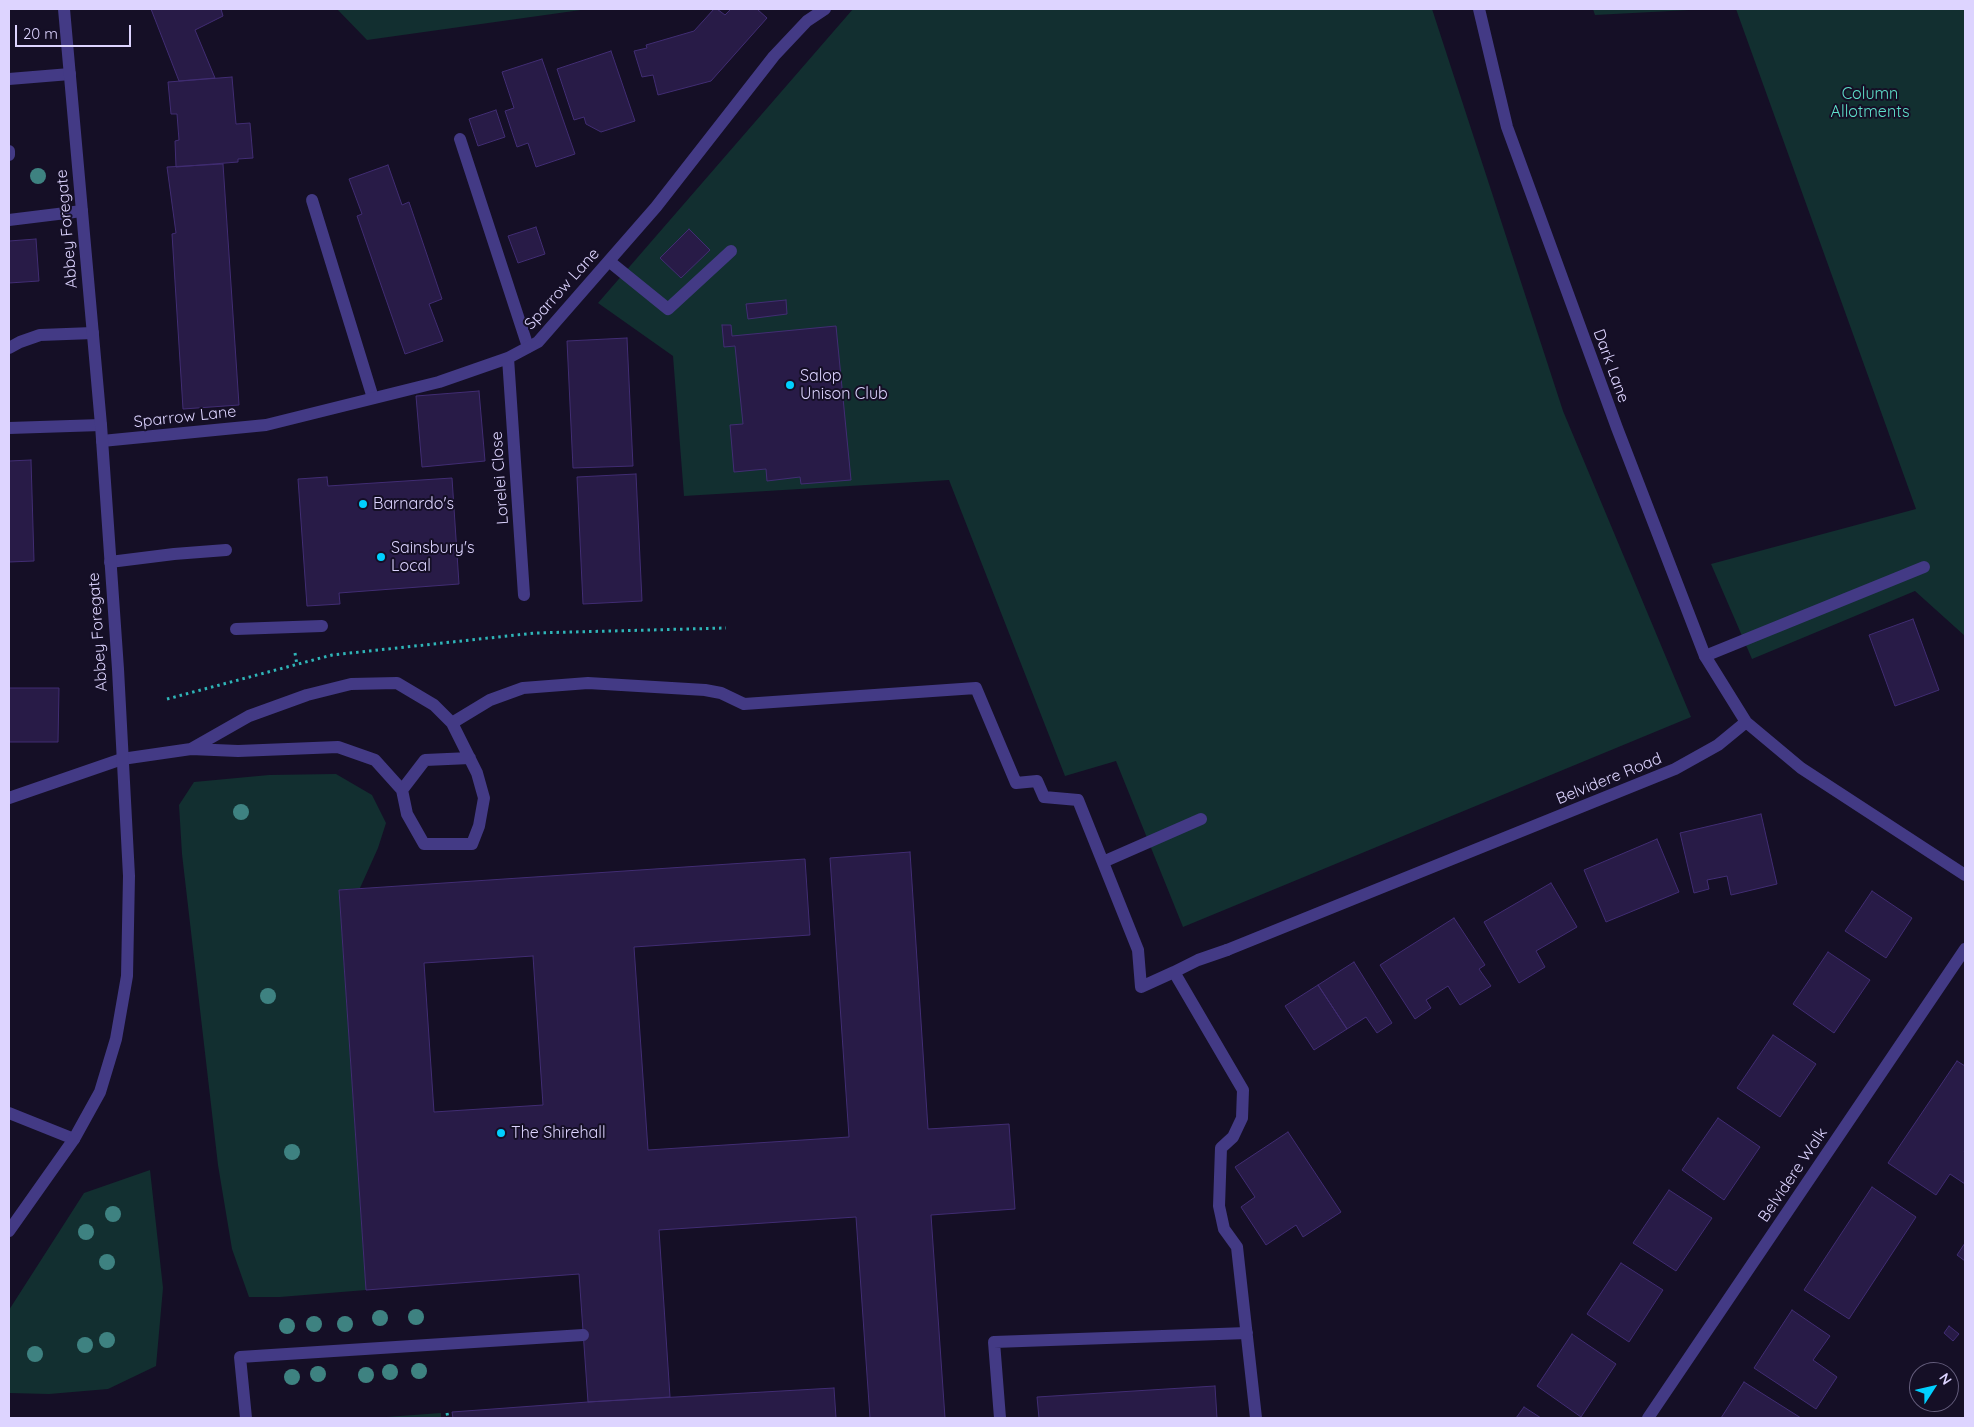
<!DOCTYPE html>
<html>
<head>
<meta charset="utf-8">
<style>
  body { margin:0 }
  #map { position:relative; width:1974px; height:1427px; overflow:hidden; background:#150f26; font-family:Quicksand,sans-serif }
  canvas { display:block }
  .frame { position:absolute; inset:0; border:10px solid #ddd4ff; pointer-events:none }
  .north { position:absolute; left:1909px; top:1362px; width:50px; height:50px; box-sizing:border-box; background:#150f26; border:1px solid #655e7d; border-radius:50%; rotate:55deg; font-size:14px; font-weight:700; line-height:20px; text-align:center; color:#ddd4ff }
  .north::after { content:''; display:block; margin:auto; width:18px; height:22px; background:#00d0ff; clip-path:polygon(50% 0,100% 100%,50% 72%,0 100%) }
  .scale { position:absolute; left:15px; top:25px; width:116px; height:22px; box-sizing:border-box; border:2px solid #ddd4ff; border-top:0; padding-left:6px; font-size:15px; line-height:18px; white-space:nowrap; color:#ddd4ff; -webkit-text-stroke:4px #150f26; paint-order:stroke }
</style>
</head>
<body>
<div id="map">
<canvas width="1974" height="1427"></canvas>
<div class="frame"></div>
<div class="north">N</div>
<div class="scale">20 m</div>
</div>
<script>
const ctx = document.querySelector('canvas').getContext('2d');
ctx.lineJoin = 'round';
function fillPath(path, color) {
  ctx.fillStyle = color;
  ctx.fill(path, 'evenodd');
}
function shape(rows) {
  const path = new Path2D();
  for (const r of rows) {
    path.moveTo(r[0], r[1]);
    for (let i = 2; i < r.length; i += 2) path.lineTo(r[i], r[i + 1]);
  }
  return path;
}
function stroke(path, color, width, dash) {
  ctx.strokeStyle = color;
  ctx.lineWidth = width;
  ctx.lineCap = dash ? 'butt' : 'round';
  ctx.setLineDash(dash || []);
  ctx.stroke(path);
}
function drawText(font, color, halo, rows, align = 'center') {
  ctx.font = font + ' Quicksand,sans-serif';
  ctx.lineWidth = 4;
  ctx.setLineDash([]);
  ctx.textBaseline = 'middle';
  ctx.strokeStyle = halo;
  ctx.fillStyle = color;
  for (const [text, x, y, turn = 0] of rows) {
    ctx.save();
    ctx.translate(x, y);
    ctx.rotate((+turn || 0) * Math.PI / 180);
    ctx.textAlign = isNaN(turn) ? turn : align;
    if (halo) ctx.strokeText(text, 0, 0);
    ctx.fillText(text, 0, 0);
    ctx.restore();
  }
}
fillPath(shape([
  [337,9,588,9,367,40],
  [853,9,1432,9,1563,411,1691,717,1183,927,1116,761,1065,776,949,480,684,496,673,356,598,303],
  [1593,9,1708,9,1595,15],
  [1736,9,1965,9,1965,636,1915,591,1752,659,1711,564,1916,509],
  [336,774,372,795,386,823,378,848,360,888,339,890,366,1290,280,1297,249,1297,232,1249,218,1165,182,854,179,805,194,782,269,775],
  [150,1170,163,1288,156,1366,108,1389,49,1394,9,1393,9,1310,84,1193],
  [441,1413,441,1418,373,1418]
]), '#122f30');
const building = shape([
  [151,9,221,9,223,16,195,30,215,78,179,81,151,9],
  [714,9,717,9,725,15,731,9,757,9,767,18,711,81,658,95,653,75,642,77,634,51,647,48,646,45,694,31,714,9],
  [611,51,635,121,601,132,586,124,584,117,574,120,557,69,611,51],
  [542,59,575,154,536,167,528,143,517,147,505,111,514,108,502,72,542,59],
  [232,77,236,124,250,123,253,158,238,159,238,162,176,167,175,141,179,140,177,114,171,114,168,82,232,77],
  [496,110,505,137,478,146,469,119,496,110],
  [223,164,239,405,183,409,172,234,176,233,167,167,223,164],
  [388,165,402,205,409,202,442,299,429,304,443,341,405,354,357,216,362,214,349,179,388,165],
  [536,227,545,254,518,263,508,236,536,227],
  [689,229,710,250,681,278,660,258,689,229],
  [36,239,39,281,9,283,9,241,36,239],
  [786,300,787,314,748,319,746,304,786,300],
  [722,325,731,325,732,336,836,326,851,480,801,484,800,477,767,481,766,469,734,472,730,425,743,424,735,346,724,347,722,325],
  [627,338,633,466,573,468,567,341,627,338],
  [479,391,485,461,422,467,416,396,479,391],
  [31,460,34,561,9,562,9,461,31,460],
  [636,474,642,601,583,604,577,477,636,474],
  [327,477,328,486,452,478,459,584,339,593,340,604,307,606,298,479,327,477],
  [1913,619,1939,690,1895,706,1869,635,1913,619],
  [9,688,59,688,58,742,9,742,9,688],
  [1761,814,1777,884,1731,895,1727,876,1707,880,1709,889,1694,893,1680,833,1761,814],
  [1657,839,1679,892,1606,922,1584,870,1657,839],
  [910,852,928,1129,1009,1124,1015,1209,931,1215,945,1418,870,1418,856,1217,659,1230,670,1397,588,1402,579,1274,366,1290,339,890,805,859,810,935,634,947,648,1150,849,1137,830,858,910,852],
  [533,956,543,1105,434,1112,424,963,533,956],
  [1551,883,1577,927,1536,951,1545,967,1519,983,1484,922,1551,883],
  [1872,891,1912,918,1886,958,1845,931,1872,891],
  [1454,918,1485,965,1479,969,1491,986,1460,1005,1448,986,1426,1000,1431,1008,1415,1019,1380,965,1454,918],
  [1828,952,1870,980,1834,1033,1793,1004,1828,952],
  [1354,962,1392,1023,1377,1033,1366,1017,1347,1029,1318,985,1354,962],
  [1318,985,1347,1029,1314,1050,1285,1006,1318,985],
  [1773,1035,1816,1064,1780,1117,1737,1088,1773,1035],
  [1957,1061,1965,1066,1965,1150,1964,1152,1965,1153,1965,1184,1950,1174,1936,1195,1888,1163,1957,1061],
  [1718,1118,1760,1147,1724,1200,1682,1170,1718,1118],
  [1288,1132,1341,1212,1303,1237,1296,1225,1266,1245,1241,1207,1255,1197,1235,1167,1288,1132],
  [1872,1187,1916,1217,1849,1319,1804,1290,1872,1187],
  [1669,1190,1712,1218,1676,1271,1633,1243,1669,1190],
  [1965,1243,1965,1261,1957,1255,1965,1243],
  [1621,1263,1663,1290,1629,1342,1587,1314,1621,1263],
  [1792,1310,1830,1336,1813,1360,1837,1377,1816,1409,1754,1368,1792,1310],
  [1949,1326,1959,1334,1953,1341,1944,1333,1949,1326],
  [1572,1334,1616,1364,1581,1417,1537,1386,1572,1334],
  [1744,1382,1801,1418,1721,1418,1744,1382],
  [1215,1386,1217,1418,1039,1418,1037,1397,1215,1386],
  [834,1388,836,1418,453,1418,452,1412,588,1402,834,1388],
  [1524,1407,1541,1418,1516,1418,1524,1407]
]);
fillPath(building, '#281b47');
stroke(building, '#412d73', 1);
stroke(shape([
  [295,653,297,665],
  [167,699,332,655,535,633,726,628],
  [447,1413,448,1418]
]), '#2fb5b8', 3, [2.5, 4]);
stroke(shape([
  [9,79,70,74],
  [460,139,528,347],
  [9,151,9,155],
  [312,200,373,398],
  [610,262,668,309,731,251],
  [9,348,20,342,40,335,93,333],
  [9,428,101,425],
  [110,562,174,554,226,550],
  [236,629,322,626],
  [1705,656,1924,567],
  [452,723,490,700,523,688,588,683,705,690,721,693,744,704,976,688,1016,783,1037,781,1044,797,1078,800,1138,950,1141,987,1174,972,1243,1090,1242,1118,1233,1137,1221,1148,1219,1206,1224,1229,1237,1247,1256,1418],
  [402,790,425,760,470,758],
  [9,798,122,759,191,749,238,751,338,747,375,760,402,790,407,814,424,844,472,844,479,826,484,798,477,773,452,723,434,705,397,683,351,684,307,695,249,716,191,749],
  [1103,862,1201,819],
  [1174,972,1198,960,1227,950],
  [9,1113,74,1139],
  [1000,1418,994,1342,1247,1333]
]), '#433a85', 12);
stroke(shape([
  [246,1418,240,1357,583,1335]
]), '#433a85', 12);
stroke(shape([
  [1479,9,1507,127,1617,428,1705,656,1746,722],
  [9,220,82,211],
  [508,358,524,595],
  [102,441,266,425,439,382,508,358,538,342,656,207,774,56,807,21,825,9],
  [1227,950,1675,769,1718,745,1746,722,1801,768,1965,875],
  [1648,1418,1965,949]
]), '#433a85', 12);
stroke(shape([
  [9,1231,74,1139,100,1092,116,1039,127,976,129,876,118,669,101,425,64,9]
]), '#433a85', 12);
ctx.fillStyle = '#3e8281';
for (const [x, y] of [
  [38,176],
  [241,812],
  [268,996],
  [292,1152],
  [113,1214],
  [86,1232],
  [107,1262],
  [416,1317],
  [380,1318],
  [314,1324],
  [345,1324],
  [287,1326],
  [107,1340],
  [85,1345],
  [35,1354],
  [419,1371],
  [390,1372],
  [318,1374],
  [366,1375],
  [292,1377]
]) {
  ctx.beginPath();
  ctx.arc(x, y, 8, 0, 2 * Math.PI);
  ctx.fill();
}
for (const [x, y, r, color] of [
  [790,385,5,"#00d0ff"],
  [363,504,5,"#00d0ff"],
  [381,557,5,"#00d0ff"],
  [501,1133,5,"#00d0ff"]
]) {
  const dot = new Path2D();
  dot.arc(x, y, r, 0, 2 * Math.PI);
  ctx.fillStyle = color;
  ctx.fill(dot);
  stroke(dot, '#150f26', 2);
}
drawText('16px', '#5fe0cb', '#150f26', [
  ["Column",1870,94],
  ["Allotments",1870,112]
]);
drawText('16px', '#ddd4ff', '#150f26', [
  ["Abbey Foregate",67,229,-95],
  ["Sparrow Lane",562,289,-48],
  ["Dark Lane",1611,366,70],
  ["Sparrow Lane",185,417,-6],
  ["Lorelei Close",500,478,-94],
  ["Abbey Foregate",98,632,-94],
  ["Belvidere Road",1609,779,-22],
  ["Belvidere Walk",1793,1175,-56]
]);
drawText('16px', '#ddd4ff', '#150f26', [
  ["Salop",800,376],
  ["Unison Club",800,394],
  ["Barnardo's",373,504],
  ["Sainsbury's",391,548],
  ["Local",391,566],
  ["The Shirehall",511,1133]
], 'left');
</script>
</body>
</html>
